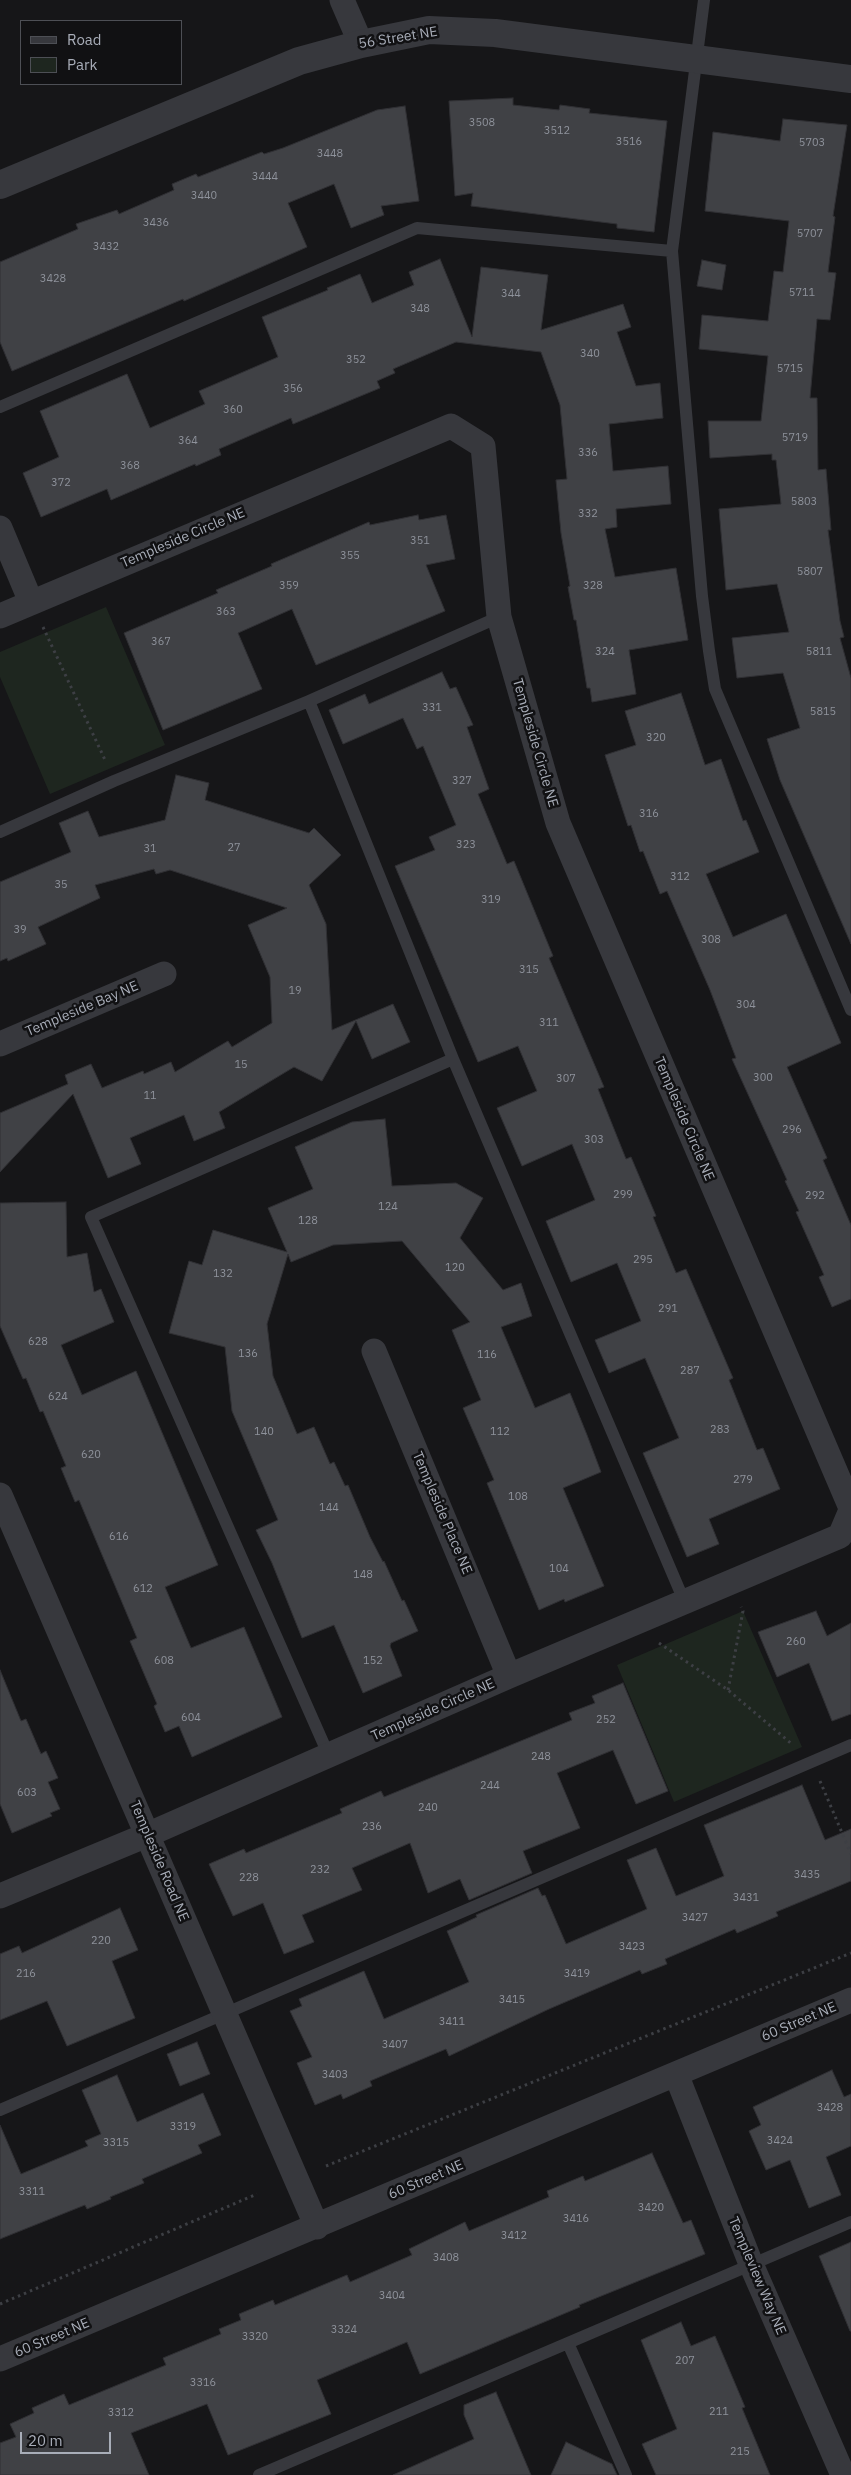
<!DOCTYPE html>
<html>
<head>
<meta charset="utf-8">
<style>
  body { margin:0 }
  #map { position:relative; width:851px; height:2475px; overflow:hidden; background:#161618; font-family:"IBM Plex Sans",sans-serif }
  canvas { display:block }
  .legend { position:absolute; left:20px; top:20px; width:162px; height:65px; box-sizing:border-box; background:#111113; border:1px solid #4d4f55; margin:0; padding:6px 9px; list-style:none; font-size:15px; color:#a8adb8 }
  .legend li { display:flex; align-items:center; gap:10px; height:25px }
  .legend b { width:25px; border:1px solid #4d4f55 }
  .scale { position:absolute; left:20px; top:2432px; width:91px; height:22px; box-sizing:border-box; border:2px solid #a8adb8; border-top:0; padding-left:6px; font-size:15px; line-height:18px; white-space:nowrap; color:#a8adb8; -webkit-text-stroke:4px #111113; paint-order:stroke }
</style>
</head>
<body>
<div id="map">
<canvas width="851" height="2475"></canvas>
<ul class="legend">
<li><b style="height:6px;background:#37383d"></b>Road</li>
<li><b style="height:14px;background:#1e261f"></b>Park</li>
</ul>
<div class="scale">20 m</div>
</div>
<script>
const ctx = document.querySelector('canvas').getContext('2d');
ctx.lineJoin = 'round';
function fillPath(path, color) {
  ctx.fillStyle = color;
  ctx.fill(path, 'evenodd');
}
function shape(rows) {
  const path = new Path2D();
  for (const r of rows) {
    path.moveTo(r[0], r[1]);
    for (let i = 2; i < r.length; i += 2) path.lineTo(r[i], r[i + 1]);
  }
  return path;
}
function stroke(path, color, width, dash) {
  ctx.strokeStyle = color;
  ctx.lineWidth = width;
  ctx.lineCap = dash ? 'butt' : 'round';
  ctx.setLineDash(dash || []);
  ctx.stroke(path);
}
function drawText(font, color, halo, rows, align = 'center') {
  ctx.font = font + ' "IBM Plex Sans",sans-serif';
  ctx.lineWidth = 5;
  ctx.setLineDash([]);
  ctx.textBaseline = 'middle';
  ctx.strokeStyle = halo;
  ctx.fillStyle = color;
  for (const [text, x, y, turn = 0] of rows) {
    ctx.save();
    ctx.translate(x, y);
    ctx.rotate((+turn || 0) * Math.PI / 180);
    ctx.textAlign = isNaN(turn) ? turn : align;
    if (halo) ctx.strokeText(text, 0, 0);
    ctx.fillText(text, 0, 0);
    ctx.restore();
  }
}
fillPath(shape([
  [106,607,165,745,50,794,0,677,0,652],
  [743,1611,802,1747,674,1802,617,1665]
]), '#1e261f');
const building = shape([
  [513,98,513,105,559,110,560,105,590,109,589,113,667,121,654,232,617,228,617,224,471,206,473,193,455,196,449,101,513,98],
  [405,106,419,201,381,206,384,215,351,228,334,184,288,203,307,247,184,301,183,299,12,371,0,342,0,262,78,229,76,224,117,210,119,214,174,190,172,184,196,174,198,177,262,152,264,154,283,148,377,110,405,106],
  [783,119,847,125,833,216,835,217,828,272,836,273,830,320,817,319,810,398,817,398,818,470,826,469,831,530,828,530,840,621,844,637,840,638,851,678,851,944,780,780,767,739,800,728,783,673,737,678,732,638,789,632,777,584,726,590,719,509,781,504,776,460,772,460,772,454,710,458,708,421,761,421,768,356,699,349,702,315,768,321,774,271,783,272,789,221,705,211,713,132,780,141,783,119],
  [440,259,472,337,481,267,548,275,541,330,623,304,631,327,617,332,636,386,660,383,663,418,609,424,613,471,668,466,671,504,616,509,617,527,605,529,615,577,676,568,688,640,629,650,636,694,592,702,590,688,587,688,576,620,574,620,568,587,570,586,561,533,556,480,567,479,560,405,541,352,456,342,393,369,395,373,377,381,380,388,293,424,291,418,219,449,221,455,196,466,195,464,111,500,107,489,41,517,23,473,59,457,40,411,127,374,150,428,205,404,199,391,278,357,262,317,328,290,327,288,360,274,372,303,414,285,409,272,440,259],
  [702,260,726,265,722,290,697,286,702,260],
  [418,515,419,520,446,515,455,559,426,565,445,611,316,665,292,609,238,633,262,689,163,730,124,633,218,593,216,590,272,566,271,564,369,522,370,525,418,515],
  [442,672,450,689,456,687,473,725,467,727,489,789,478,794,507,864,514,861,553,956,549,958,604,1087,598,1089,626,1159,631,1157,656,1216,653,1217,676,1273,686,1269,733,1378,729,1380,757,1450,763,1448,780,1489,709,1519,719,1544,687,1557,643,1453,679,1438,645,1358,609,1373,595,1340,641,1321,617,1263,571,1282,546,1221,595,1200,572,1144,522,1166,497,1108,537,1091,518,1046,478,1062,395,866,435,850,429,837,456,825,423,746,417,749,403,718,343,744,329,710,365,694,369,704,442,672],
  [681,693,705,765,721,759,743,821,746,820,759,852,706,874,733,937,786,914,841,1043,787,1067,827,1158,823,1160,851,1225,851,1299,832,1307,819,1277,824,1275,796,1212,799,1211,785,1181,787,1180,732,1059,736,1058,710,990,667,891,660,894,643,851,640,852,631,825,628,826,605,755,636,745,625,711,681,693],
  [176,775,209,783,205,800,309,833,314,828,341,855,309,885,326,924,332,1030,393,1004,410,1042,372,1059,356,1021,322,1081,294,1067,219,1112,225,1128,194,1141,184,1115,130,1138,141,1164,108,1178,73,1094,0,1172,0,1113,68,1084,65,1075,91,1064,102,1088,143,1071,144,1074,171,1062,175,1072,228,1041,232,1047,272,1023,270,977,248,925,287,908,170,870,156,874,154,869,95,885,100,898,38,927,46,944,8,961,7,958,0,961,0,882,71,852,59,823,88,811,99,837,165,820,176,775],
  [385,1119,392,1186,456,1183,483,1198,460,1238,503,1290,521,1283,532,1316,501,1327,535,1408,570,1393,587,1435,601,1472,563,1488,604,1586,565,1602,564,1599,539,1610,487,1483,494,1480,463,1408,481,1400,452,1330,470,1322,402,1241,333,1245,291,1262,288,1254,267,1324,273,1376,297,1434,314,1427,330,1464,334,1462,345,1486,348,1485,370,1537,383,1562,384,1561,402,1601,404,1600,418,1631,391,1643,390,1646,402,1676,363,1693,334,1625,302,1638,272,1563,256,1530,278,1520,232,1411,225,1347,169,1333,189,1261,202,1265,213,1230,287,1252,268,1208,313,1189,295,1147,352,1122,385,1119],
  [66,1202,67,1257,87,1253,94,1292,101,1289,114,1322,61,1345,82,1395,136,1371,218,1565,165,1587,191,1648,244,1627,282,1717,192,1757,179,1726,165,1732,154,1706,157,1704,130,1641,137,1638,79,1500,75,1502,61,1468,66,1466,43,1411,40,1412,26,1378,23,1379,0,1326,0,1203,66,1202],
  [816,1611,827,1636,851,1623,851,1714,832,1721,809,1663,777,1677,758,1632,816,1611],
  [0,1670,21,1721,26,1719,41,1754,46,1751,58,1778,48,1782,60,1809,50,1813,52,1816,12,1833,0,1804,0,1670],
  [623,1683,668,1791,636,1804,613,1750,557,1773,580,1828,523,1851,532,1873,469,1900,460,1879,428,1893,410,1843,352,1868,362,1890,302,1915,314,1942,284,1954,263,1903,233,1916,209,1864,244,1849,246,1853,342,1813,340,1809,381,1791,384,1797,572,1720,569,1713,595,1703,592,1696,623,1683],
  [802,1785,825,1840,851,1829,851,1881,776,1912,778,1916,737,1933,735,1929,665,1959,667,1964,642,1974,640,1970,549,2009,449,2056,446,2049,370,2081,372,2086,343,2099,341,2094,315,2105,297,2063,312,2057,290,2011,302,2006,299,1999,364,1971,384,2019,469,1982,447,1931,477,1917,476,1915,538,1888,542,1896,545,1895,566,1944,647,1909,627,1860,656,1848,676,1896,724,1876,704,1825,802,1785],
  [120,1908,138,1950,112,1961,135,2018,67,2046,47,2001,0,2020,0,1954,19,1946,22,1953,120,1908],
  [197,2042,210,2074,180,2086,167,2054,197,2042],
  [832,2070,844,2097,851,2094,851,2146,826,2157,841,2195,809,2208,790,2160,766,2170,749,2131,761,2125,753,2107,832,2070],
  [117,2075,137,2122,203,2093,221,2135,198,2145,202,2153,142,2179,144,2183,110,2197,111,2199,87,2209,85,2205,0,2239,0,2125,21,2174,88,2146,85,2141,101,2134,82,2090,117,2075],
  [652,2153,683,2223,691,2220,705,2254,579,2305,580,2307,420,2374,407,2342,317,2380,331,2414,228,2455,207,2404,131,2433,149,2475,0,2475,0,2443,16,2437,10,2424,34,2413,32,2408,64,2394,69,2405,166,2365,163,2358,221,2334,219,2329,241,2320,239,2314,273,2300,275,2305,347,2275,350,2282,412,2255,409,2249,465,2222,469,2231,549,2197,547,2191,583,2176,585,2181,652,2153],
  [851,2242,851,2331,850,2331,819,2256,851,2242],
  [681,2322,691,2346,715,2336,745,2407,742,2408,770,2475,656,2475,642,2444,677,2429,641,2340,681,2322],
  [496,2392,531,2475,393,2475,474,2439,464,2415,464,2405,496,2392],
  [566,2442,612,2464,617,2475,551,2475,566,2442]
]);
fillPath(building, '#404145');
stroke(building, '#303034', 1);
stroke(shape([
  [43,627,106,762],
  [659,1643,728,1690,793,1745],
  [728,1690,743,1611,741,1607],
  [820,1781,851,1854],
  [326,2166,851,1953],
  [0,2304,257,2194]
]), '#3d3f44', 3, [2.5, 4]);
stroke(shape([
  [704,0,672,251,702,596,709,651,715,689,851,1010],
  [0,407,417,228,672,251],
  [309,701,499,617],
  [0,832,114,781,309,701,453,1059,685,1603],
  [329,1756,91,1217,453,1059],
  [0,2110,851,1745],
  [568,2343,626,2475],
  [259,2475,851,2222]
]), '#37383d', 12);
stroke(shape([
  [342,0,361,44],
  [0,528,31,602],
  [0,616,451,426,483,446,499,617,558,823,851,1508],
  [0,1044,164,974],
  [374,1351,509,1676],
  [0,1495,317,2227],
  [0,1896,147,1835,509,1676,840,1536,851,1510],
  [676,2074,751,2264,843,2475],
  [0,2359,851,2000]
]), '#37383d', 25);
stroke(shape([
  [0,185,299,61,361,44,429,30,495,33,851,79]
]), '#37383d', 28);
drawText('11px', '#8e929b', null, [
  ["3508",482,123],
  ["3512",557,131],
  ["3516",629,142],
  ["5703",812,143],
  ["3448",330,154],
  ["3444",265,177],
  ["3440",204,196],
  ["3436",156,223],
  ["5707",810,234],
  ["3432",106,247],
  ["3428",53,279],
  ["5711",802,293],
  ["344",511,294],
  ["348",420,309],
  ["340",590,354],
  ["352",356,360],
  ["5715",790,369],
  ["356",293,389],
  ["360",233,410],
  ["5719",795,438],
  ["364",188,441],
  ["336",588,453],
  ["368",130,466],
  ["372",61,483],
  ["5803",804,502],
  ["332",588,514],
  ["351",420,541],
  ["355",350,556],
  ["5807",810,572],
  ["359",289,586],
  ["328",593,586],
  ["363",226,612],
  ["367",161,642],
  ["324",605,652],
  ["5811",819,652],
  ["331",432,708],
  ["5815",823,712],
  ["320",656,738],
  ["327",462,781],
  ["316",649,814],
  ["323",466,845],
  ["27",234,848],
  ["31",150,849],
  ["312",680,877],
  ["35",61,885],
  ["319",491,900],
  ["39",20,930],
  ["308",711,940],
  ["315",529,970],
  ["19",295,991],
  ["304",746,1005],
  ["311",549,1023],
  ["15",241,1065],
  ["300",763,1078],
  ["307",566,1079],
  ["11",150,1096],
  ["296",792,1130],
  ["303",594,1140],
  ["299",623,1195],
  ["292",815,1196],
  ["124",388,1207],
  ["128",308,1221],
  ["295",643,1260],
  ["120",455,1268],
  ["132",223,1274],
  ["291",668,1309],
  ["628",38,1342],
  ["136",248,1354],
  ["116",487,1355],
  ["287",690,1371],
  ["624",58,1397],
  ["283",720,1430],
  ["140",264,1432],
  ["112",500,1432],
  ["620",91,1455],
  ["279",743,1480],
  ["108",518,1497],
  ["144",329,1508],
  ["616",119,1537],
  ["104",559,1569],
  ["148",363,1575],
  ["612",143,1589],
  ["260",796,1642],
  ["608",164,1661],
  ["152",373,1661],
  ["604",191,1718],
  ["252",606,1720],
  ["248",541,1757],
  ["244",490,1786],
  ["603",27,1793],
  ["240",428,1808],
  ["236",372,1827],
  ["232",320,1870],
  ["3435",807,1875],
  ["228",249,1878],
  ["3431",746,1898],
  ["3427",695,1918],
  ["220",101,1941],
  ["3423",632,1947],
  ["216",26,1974],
  ["3419",577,1974],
  ["3415",512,2000],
  ["3411",452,2022],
  ["3407",395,2045],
  ["3403",335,2075],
  ["3428",830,2108],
  ["3319",183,2127],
  ["3424",780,2141],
  ["3315",116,2143],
  ["3311",32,2192],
  ["3420",651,2208],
  ["3416",576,2219],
  ["3412",514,2236],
  ["3408",446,2258],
  ["3404",392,2296],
  ["3324",344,2330],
  ["3320",255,2337],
  ["207",685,2361],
  ["3316",203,2383],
  ["211",719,2412],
  ["3312",121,2413],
  ["215",740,2452]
]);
drawText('14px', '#a8adb8', '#111113', [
  ["56 Street NE",398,38,-9],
  ["Templeside Circle NE",183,538,-23],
  ["Templeside Circle NE",535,743,74],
  ["Templeside Bay NE",82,1009,-23],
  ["Templeside Circle NE",684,1119,67],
  ["Templeside Place NE",442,1513,67],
  ["Templeside Circle NE",433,1710,-24],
  ["Templeside Road NE",159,1861,67],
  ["60 Street NE",799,2022,-23],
  ["60 Street NE",426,2180,-23],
  ["Templeview Way NE",757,2276,67],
  ["60 Street NE",52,2338,-23]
]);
</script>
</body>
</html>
